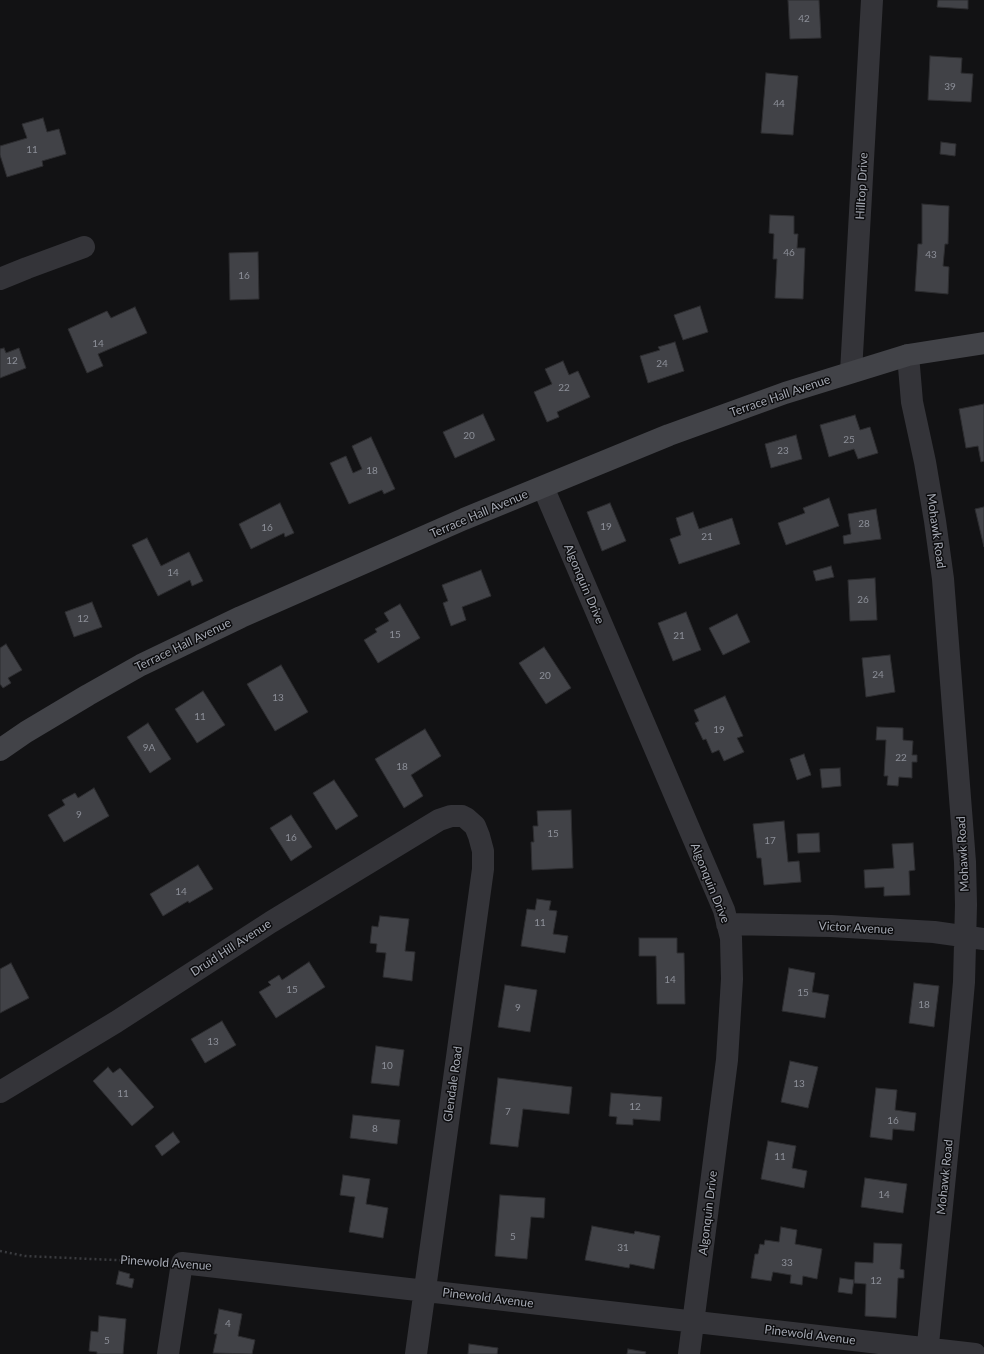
<!DOCTYPE html>
<html>
<head>
<meta charset="utf-8">
<style>
  body { margin:0 }
  canvas { display:block; background:#121214 }
</style>
</head>
<body>
<canvas width="984" height="1354"></canvas>
<script>
const ctx = document.querySelector('canvas').getContext('2d');
ctx.lineJoin = 'round';
function fillPath(path, color) {
  ctx.fillStyle = color;
  ctx.fill(path, 'evenodd');
}
function shape(rows) {
  const path = new Path2D();
  for (const r of rows) {
    path.moveTo(r[0], r[1]);
    for (let i = 2; i < r.length; i += 2) path.lineTo(r[i], r[i + 1]);
  }
  return path;
}
function stroke(path, color, width, dash) {
  ctx.strokeStyle = color;
  ctx.lineWidth = width;
  ctx.lineCap = dash ? 'butt' : 'round';
  ctx.setLineDash(dash || []);
  ctx.stroke(path);
}
function drawText(font, color, halo, rows, align = 'center') {
  ctx.font = font + ' Lato,sans-serif';
  ctx.lineWidth = 3;
  ctx.setLineDash([]);
  ctx.textBaseline = 'middle';
  ctx.strokeStyle = halo;
  ctx.fillStyle = color;
  for (const [text, x, y, turn = 0] of rows) {
    ctx.save();
    ctx.translate(x, y);
    ctx.rotate((+turn || 0) * Math.PI / 180);
    ctx.textAlign = isNaN(turn) ? turn : align;
    if (halo) ctx.strokeText(text, 0, 0);
    ctx.fillText(text, 0, 0);
    ctx.restore();
  }
}
const building = shape([
  [788,0,819,0,821,38,790,39,788,0],
  [938,0,968,0,968,9,937,7,938,0],
  [930,56,962,58,961,73,973,74,971,102,928,100,930,56],
  [766,73,798,76,793,135,761,133,766,73],
  [43,118,47,132,59,129,66,154,42,161,43,166,7,177,0,155,0,146,27,138,22,124,43,118],
  [941,142,956,144,955,156,940,154,941,142],
  [922,204,949,206,948,244,945,244,943,266,949,267,948,294,915,291,918,244,922,244,922,204],
  [770,215,794,216,794,234,798,234,797,248,805,248,803,299,775,298,777,259,773,259,774,234,769,233,770,215],
  [258,252,259,299,230,300,229,253,258,252],
  [700,306,708,332,683,340,674,315,700,306],
  [135,307,147,333,98,354,103,366,87,373,68,329,107,311,111,318,135,307],
  [675,342,684,371,648,383,640,356,660,350,658,347,675,342],
  [4,348,6,353,19,348,26,368,0,378,0,349,4,348],
  [563,361,569,375,578,371,590,397,557,412,559,417,547,422,534,392,552,384,545,369,563,361],
  [984,404,984,461,981,462,978,446,966,448,959,409,984,404],
  [483,414,495,440,455,458,443,432,483,414],
  [855,415,860,430,870,427,878,453,858,459,854,449,829,457,820,425,855,415],
  [796,435,802,459,771,468,765,444,796,435],
  [371,437,395,489,384,494,382,490,349,504,330,463,346,456,353,473,362,469,352,446,371,437],
  [829,498,839,526,786,545,778,523,805,513,803,508,829,498],
  [280,503,294,533,285,537,284,533,251,549,239,524,280,503],
  [610,503,626,541,602,551,587,512,610,503],
  [984,507,984,547,975,509,984,507],
  [876,509,881,539,844,544,843,536,851,534,848,514,876,509],
  [693,512,699,529,732,518,740,544,679,564,670,539,681,535,676,518,693,512],
  [147,538,161,566,189,552,203,581,192,586,190,580,158,596,132,545,147,538],
  [831,566,834,577,816,581,813,571,831,566],
  [481,570,491,596,462,607,466,620,451,626,443,603,448,601,442,585,481,570],
  [875,578,877,620,850,621,848,580,875,578],
  [92,602,102,627,74,637,65,612,92,602],
  [400,604,420,638,378,663,364,640,377,632,375,629,389,621,384,613,400,604],
  [686,612,701,650,673,661,658,623,686,612],
  [737,614,750,642,723,655,709,628,737,614],
  [6,644,22,670,8,678,11,683,3,688,0,684,0,648,6,644],
  [544,647,571,688,546,704,519,663,544,647],
  [890,655,895,692,866,697,862,658,890,655],
  [281,665,308,712,275,731,247,684,281,665],
  [203,691,225,725,197,743,175,709,203,691],
  [725,696,743,736,737,738,744,752,724,761,719,750,712,753,706,739,703,740,695,723,699,721,694,710,725,696],
  [148,723,171,759,150,773,127,737,148,723],
  [877,727,903,728,903,740,913,741,912,755,917,755,917,762,912,762,912,778,899,777,898,786,887,785,888,776,884,776,886,740,876,740,877,727],
  [425,729,441,756,411,775,423,796,404,808,375,759,425,729],
  [804,754,811,775,797,780,790,759,804,754],
  [840,768,841,786,822,788,820,769,840,768],
  [334,780,358,816,336,830,313,793,334,780],
  [94,788,109,816,64,842,48,815,65,805,62,800,75,793,78,798,94,788],
  [571,810,573,868,532,870,531,842,534,842,533,826,538,826,537,811,571,810],
  [291,815,312,847,291,861,270,828,291,815],
  [784,821,788,862,799,861,801,882,764,885,761,858,757,858,753,824,784,821],
  [819,833,820,852,798,853,797,834,819,833],
  [913,843,915,870,909,871,910,895,884,896,884,887,865,888,864,870,894,868,892,844,913,843],
  [198,865,213,889,189,903,188,901,163,916,150,894,198,865],
  [537,899,551,901,549,910,557,911,553,934,568,936,565,953,521,946,527,909,535,910,537,899],
  [380,916,409,919,405,951,415,952,412,981,383,977,386,953,376,952,377,944,370,943,372,926,378,927,380,916],
  [639,938,677,938,677,953,684,953,685,1004,657,1004,656,956,639,956,639,938],
  [309,962,325,987,276,1018,259,992,271,985,268,982,279,975,282,980,309,962],
  [11,963,29,998,0,1013,0,969,11,963],
  [789,968,815,973,812,992,829,995,825,1018,782,1011,789,968],
  [914,983,939,986,934,1027,909,1023,914,983],
  [505,985,537,990,530,1032,498,1027,505,985],
  [222,1021,236,1045,205,1063,191,1039,222,1021],
  [376,1046,404,1050,399,1086,371,1083,376,1046],
  [790,1061,818,1067,808,1108,781,1102,790,1061],
  [108,1067,113,1073,120,1068,154,1107,132,1126,93,1081,108,1067],
  [498,1078,572,1087,569,1114,523,1109,518,1147,490,1144,498,1078],
  [876,1088,897,1090,895,1110,916,1113,914,1131,893,1129,892,1140,870,1137,876,1088],
  [611,1093,662,1097,660,1121,633,1119,633,1125,616,1124,617,1117,609,1116,611,1093],
  [353,1115,400,1120,397,1144,350,1138,353,1115],
  [173,1132,180,1142,162,1156,155,1146,173,1132],
  [768,1141,796,1146,792,1168,807,1171,804,1188,761,1179,768,1141],
  [343,1175,370,1179,366,1204,388,1208,383,1238,349,1232,355,1197,340,1195,343,1175],
  [865,1178,907,1184,903,1213,861,1207,865,1178],
  [500,1195,545,1198,544,1218,531,1217,527,1259,495,1256,500,1195],
  [592,1226,634,1234,635,1231,660,1236,654,1269,630,1264,629,1268,585,1260,592,1226],
  [781,1227,797,1230,795,1244,822,1249,817,1279,803,1276,802,1285,790,1283,791,1275,773,1272,771,1281,751,1278,755,1254,758,1254,760,1244,764,1245,765,1240,779,1242,781,1227],
  [874,1243,902,1244,900,1269,904,1270,904,1278,898,1278,896,1318,865,1316,866,1284,854,1283,855,1262,873,1263,874,1243],
  [119,1271,130,1274,129,1278,134,1279,132,1288,116,1284,119,1271],
  [840,1278,854,1280,852,1294,838,1292,840,1278],
  [219,1309,242,1314,238,1336,255,1340,252,1354,213,1353,217,1334,214,1334,219,1309],
  [99,1316,126,1319,123,1354,97,1354,97,1352,89,1351,91,1331,98,1332,99,1316],
  [469,1344,498,1348,497,1354,468,1354,469,1344],
  [628,1349,646,1352,645,1354,627,1354,628,1349]
]);
fillPath(building, '#414247');
stroke(building, '#2d2d30', 1);
stroke(shape([
  [0,1251,25,1256,159,1262]
]), '#3a3b3f', 2.5, [2, 3]);
stroke(shape([
  [0,279,27,268,84,247],
  [908,355,912,402,925,462,935,521,943,579,965,862,966,905,964,982,960,1027,927,1354],
  [851,372,872,0],
  [543,487,724,910,731,938,732,979,727,1060,689,1354],
  [727,924,831,926,934,932,984,939],
  [0,1092,116,1022,271,922,439,820,451,816,462,816,466,818,475,826,479,836,483,851,483,869,416,1354],
  [168,1354,182,1263,975,1354]
]), '#343439', 22);
stroke(shape([
  [0,750,26,732,88,695,141,665,241,617,464,519,669,435,785,393,908,355,984,343]
]), '#424348', 22);
drawText('10px', '#8c8f98', null, [
  ["42",804,19],
  ["39",950,87],
  ["44",779,104],
  ["11",32,150],
  ["46",789,253],
  ["43",931,255],
  ["16",244,276],
  ["14",98,344],
  ["12",12,361],
  ["24",662,364],
  ["22",564,388],
  ["20",469,436],
  ["25",849,440],
  ["23",783,451],
  ["18",372,471],
  ["28",864,524],
  ["19",606,527],
  ["16",267,528],
  ["21",707,537],
  ["14",173,573],
  ["26",863,600],
  ["12",83,619],
  ["15",395,635],
  ["21",679,636],
  ["24",878,675],
  ["20",545,676],
  ["13",278,698],
  ["11",200,717],
  ["19",719,730],
  ["9A",149,748],
  ["22",901,758],
  ["18",402,767],
  ["9",79,815],
  ["15",553,834],
  ["16",291,838],
  ["17",770,841],
  ["14",181,892],
  ["11",540,923],
  ["14",670,980],
  ["15",292,990],
  ["15",803,993],
  ["18",924,1005],
  ["9",518,1008],
  ["13",213,1042],
  ["10",387,1066],
  ["13",799,1084],
  ["11",123,1094],
  ["12",635,1107],
  ["7",508,1112],
  ["16",893,1121],
  ["8",375,1129],
  ["11",780,1157],
  ["14",884,1195],
  ["5",513,1237],
  ["31",623,1248],
  ["33",787,1263],
  ["12",876,1281],
  ["4",228,1324],
  ["5",107,1341]
]);
drawText('12px', '#a5a9b3', '#0d0d0f', [
  ["Hilltop Drive",862,186,-87],
  ["Terrace Hall Avenue",780,396,-19],
  ["Terrace Hall Avenue",479,514,-23],
  ["Mohawk Road",936,531,82],
  ["Algonquin Drive",584,584,67],
  ["Terrace Hall Avenue",183,645,-26],
  ["Mohawk Road",963,854,-93],
  ["Algonquin Drive",710,883,68],
  ["Victor Avenue",856,928,3],
  ["Druid Hill Avenue",231,948,-33],
  ["Glendale Road",453,1084,-82],
  ["Mohawk Road",945,1177,-84],
  ["Algonquin Drive",708,1213,-83],
  ["Pinewold Avenue",166,1263,4],
  ["Pinewold Avenue",488,1298,7],
  ["Pinewold Avenue",810,1335,7]
]);
</script>
</body>
</html>
